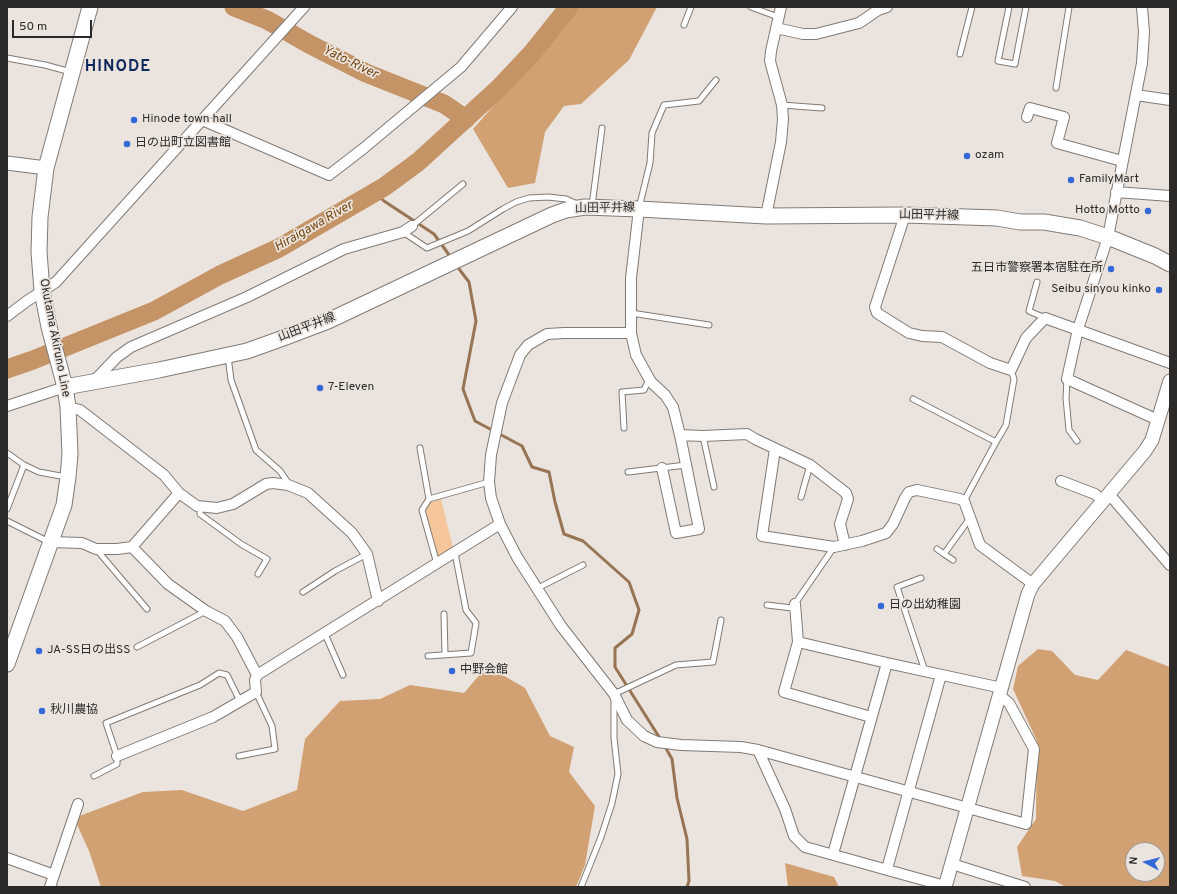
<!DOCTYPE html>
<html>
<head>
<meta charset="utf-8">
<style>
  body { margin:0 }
  #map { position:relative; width:1177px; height:894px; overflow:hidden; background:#ebe4de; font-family:Overpass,sans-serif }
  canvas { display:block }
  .frame { position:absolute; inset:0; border:8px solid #2c2a28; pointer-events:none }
  .north { position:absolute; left:1125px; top:842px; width:40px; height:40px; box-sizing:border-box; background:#ebe4de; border:1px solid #9f9a95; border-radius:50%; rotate:277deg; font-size:11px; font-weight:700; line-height:16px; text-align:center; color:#2c2a28 }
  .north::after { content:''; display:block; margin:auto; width:14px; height:18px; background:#3368d7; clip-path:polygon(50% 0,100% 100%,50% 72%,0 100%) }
  .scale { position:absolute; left:12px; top:20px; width:80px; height:18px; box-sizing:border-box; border:2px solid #2c2a28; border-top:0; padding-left:5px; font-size:12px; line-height:14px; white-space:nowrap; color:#2c2a28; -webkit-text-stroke:3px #ebe4de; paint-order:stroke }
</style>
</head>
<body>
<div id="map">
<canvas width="1177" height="894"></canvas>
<div class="frame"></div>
<div class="north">N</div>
<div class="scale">50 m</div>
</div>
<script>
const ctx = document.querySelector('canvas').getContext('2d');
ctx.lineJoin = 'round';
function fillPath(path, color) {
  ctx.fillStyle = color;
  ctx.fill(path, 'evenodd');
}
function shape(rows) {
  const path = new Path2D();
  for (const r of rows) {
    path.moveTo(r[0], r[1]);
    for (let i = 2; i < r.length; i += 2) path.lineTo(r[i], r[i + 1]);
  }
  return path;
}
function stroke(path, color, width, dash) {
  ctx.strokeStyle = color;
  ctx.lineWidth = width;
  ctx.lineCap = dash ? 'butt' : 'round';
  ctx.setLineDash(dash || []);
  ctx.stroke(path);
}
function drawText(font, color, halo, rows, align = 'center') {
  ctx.font = font + ' Overpass,"Noto Sans JP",sans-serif';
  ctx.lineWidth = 3.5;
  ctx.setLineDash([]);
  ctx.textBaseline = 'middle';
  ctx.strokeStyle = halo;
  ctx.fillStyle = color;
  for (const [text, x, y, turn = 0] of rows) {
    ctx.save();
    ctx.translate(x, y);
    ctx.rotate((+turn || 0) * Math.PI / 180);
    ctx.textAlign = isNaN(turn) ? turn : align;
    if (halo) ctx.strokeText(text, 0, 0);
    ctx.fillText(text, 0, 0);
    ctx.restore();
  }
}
fillPath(shape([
  [441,499,453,548,438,557,429,531,424,510,428,503]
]), '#f5c69b');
fillPath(shape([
  [576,7,657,7,629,60,581,104,564,106,545,132,535,183,508,188,473,129,502,96],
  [1038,649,1052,651,1075,675,1098,680,1126,650,1170,667,1170,887,1066,887,1055,881,1022,876,1017,847,1036,819,1037,741,1013,689,1018,666],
  [1133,850,1157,850,1157,874,1133,874],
  [487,666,525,688,550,736,574,747,569,772,595,806,585,865,576,887,101,887,89,851,74,818,143,792,182,790,243,811,297,790,305,739,340,701,380,699,410,685,464,693],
  [785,863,834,877,839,887,788,887]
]), '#d1a173');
stroke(shape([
  [375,193,384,201,434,234,452,259],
  [456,265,469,282,476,321,463,389,475,421,522,446,532,467,549,472,555,502,564,534,583,541,629,582,639,610,632,634,615,648,615,667,661,740],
  [664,745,672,759,677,798,687,839,689,881,687,887]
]), '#967454', 3);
stroke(shape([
  [234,7,267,20,309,44,366,73,444,104,466,119],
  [7,369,33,360,154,311,220,275,279,248,384,187,418,162,499,88,532,53,569,7]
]), '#c49467', 19);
const service = shape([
  [751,7,778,17],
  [1009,7,998,61,1015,64,1026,7],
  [684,25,691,7],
  [960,54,972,7],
  [7,58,45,65,71,72],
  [1056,88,1069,7],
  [782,105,822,108],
  [592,206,602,128],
  [639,208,650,163,652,133,664,105,699,101,716,80],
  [412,226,463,184],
  [403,232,427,248,468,231,503,209,516,202,529,198,548,197,566,199,577,204],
  [1037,282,1029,311,1045,318],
  [631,313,709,325],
  [228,356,231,380,256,450,280,471,289,484],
  [1067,379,1066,398,1069,430,1077,441],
  [913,399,996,442,964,501],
  [624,428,622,392,644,390,649,379],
  [703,436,714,487],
  [996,442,1006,425,1014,379,1011,370],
  [420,448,429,499,489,482],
  [7,453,24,465,39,472,66,477],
  [628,472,686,465],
  [801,497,810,465],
  [429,499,422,510,437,564],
  [200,506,200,514,241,544,267,559,258,574],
  [7,509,24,465],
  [7,521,49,542],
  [96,549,147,609],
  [937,549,944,554],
  [953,560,944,554,970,518],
  [921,578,897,587,925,671],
  [538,588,583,565],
  [303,592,335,571,367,554],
  [767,605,792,608,834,547],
  [444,614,445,654],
  [325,634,343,675],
  [137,647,206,611],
  [428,656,471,653,476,623,466,610,455,553],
  [239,756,275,749,272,726,256,692],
  [94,776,117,764,117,756,106,723,200,685,219,673,227,675,240,701],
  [581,887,601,837,612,803,618,774,614,738,614,694,676,665,713,662,721,620]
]);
const minor = shape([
  [1142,7,1144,32,1142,63,1108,237,1078,329,1067,379,1158,420],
  [776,28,803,34,816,34,859,23,878,10,887,7],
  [1136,95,1170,100],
  [1027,117,1030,108,1064,117,1057,143,1122,161],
  [202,120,329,175,364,148,461,67,512,7],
  [1116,192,1170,196],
  [639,209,631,278,631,333,636,355,651,382,665,395,673,407,680,435,703,436,747,434,755,439,810,465,846,493,848,499,840,524,845,545],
  [905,215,875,307,877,313,909,333,922,336,942,337,990,363,1011,370,1026,338,1045,318,1170,363],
  [766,216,781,142,783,119,782,105,770,61,771,51,781,7],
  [7,316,27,301,56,282,304,7],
  [631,333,564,333,547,334,528,345,520,355,502,403,491,455,489,482,491,498,500,524,517,557,561,626,614,694,627,720,644,736,657,742,681,745,741,747,758,750,1026,824,1034,749,1009,703,1000,696],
  [94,381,117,357,131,347,247,297,344,249,403,232,412,226],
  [7,406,65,387],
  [68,407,80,410,164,475,179,493,197,506,217,508,233,504,266,484,273,483,288,485,308,493,352,533,367,554,378,601],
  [775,449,762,536,834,547,862,541,886,533,893,524,905,498,909,492,917,490,960,499,964,501,980,545,1033,584],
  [662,468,676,533,699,529,680,435],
  [1061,481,1095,494,1103,501],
  [1109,494,1170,565],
  [51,542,82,543,96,549,117,549,132,547,179,493],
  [132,547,168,584,206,611,225,621,237,637,257,675],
  [795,604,798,642],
  [871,717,784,692,798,642,887,663,1002,688],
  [758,750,785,809,794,836,805,847,945,886],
  [117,756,213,717,256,692,255,680,257,675,500,524],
  [833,854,887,663],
  [7,858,54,875,50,887],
  [952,864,1025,887],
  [887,869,941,675],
  [54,875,78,804]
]);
const tertiary = shape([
  [7,163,46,168],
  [945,887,1028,594,1033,584,1145,451,1152,440,1170,381]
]);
const secondary = shape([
  [65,387,159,370,247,351,286,337,328,321,552,215,566,210,585,207,639,209,766,216,905,215,997,218,1020,222,1044,222,1080,228,1108,237,1155,256,1170,264],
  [7,664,64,505,68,477,70,454,68,407,65,387,49,327,42,291,39,252,40,217,46,168,90,7]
]);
stroke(service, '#807a75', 7);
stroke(minor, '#807a75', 12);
stroke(tertiary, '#807a75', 15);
stroke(secondary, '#807a75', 17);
stroke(service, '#fff', 5);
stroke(minor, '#fff', 10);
stroke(tertiary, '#fff', 13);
stroke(secondary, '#fff', 15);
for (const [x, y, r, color] of [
  [134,120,4,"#3368d7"],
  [127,144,4,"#3368d7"],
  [967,156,4,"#3368d7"],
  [1071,180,4,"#3368d7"],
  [1148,211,4,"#3368d7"],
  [1111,269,4,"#3368d7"],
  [1159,290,4,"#3368d7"],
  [320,388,4,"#3368d7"],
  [881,606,4,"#3368d7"],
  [39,651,4,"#3368d7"],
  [452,671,4,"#3368d7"],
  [42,711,4,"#3368d7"]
]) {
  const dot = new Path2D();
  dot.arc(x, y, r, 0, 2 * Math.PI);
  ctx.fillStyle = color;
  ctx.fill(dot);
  stroke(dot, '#ebe4de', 1.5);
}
drawText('12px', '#2c2a28', '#ebe4de', [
  ["Hinode town hall",142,120],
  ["日の出町立図書館",135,144],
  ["ozam",975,156],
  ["FamilyMart",1079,180],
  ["Hotto Motto",1140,211,"right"],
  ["五日市警察署本宿駐在所",1103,269,"right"],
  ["Seibu sinyou kinko",1151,290,"right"],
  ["7-Eleven",328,388],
  ["日の出幼稚園",889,606],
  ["JA-SS日の出SS",47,651],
  ["中野会館",460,671],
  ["秋川農協",50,711]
], 'left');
drawText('12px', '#2c2a28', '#ebe4de', [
  ["山田平井線",605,209,-1],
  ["山田平井線",929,216,1],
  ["山田平井線",307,328,-21],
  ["Okutama Akiruno Line",54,338,79]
]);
drawText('italic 13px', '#74460f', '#ebe4de', [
  ["Yato-River",350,63,26],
  ["Hiraigawa River",314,227,-30]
]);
ctx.letterSpacing = '1px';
drawText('bold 16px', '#0f285d', '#ebe4de', [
  ["HINODE",118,68]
]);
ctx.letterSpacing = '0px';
</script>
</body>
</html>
